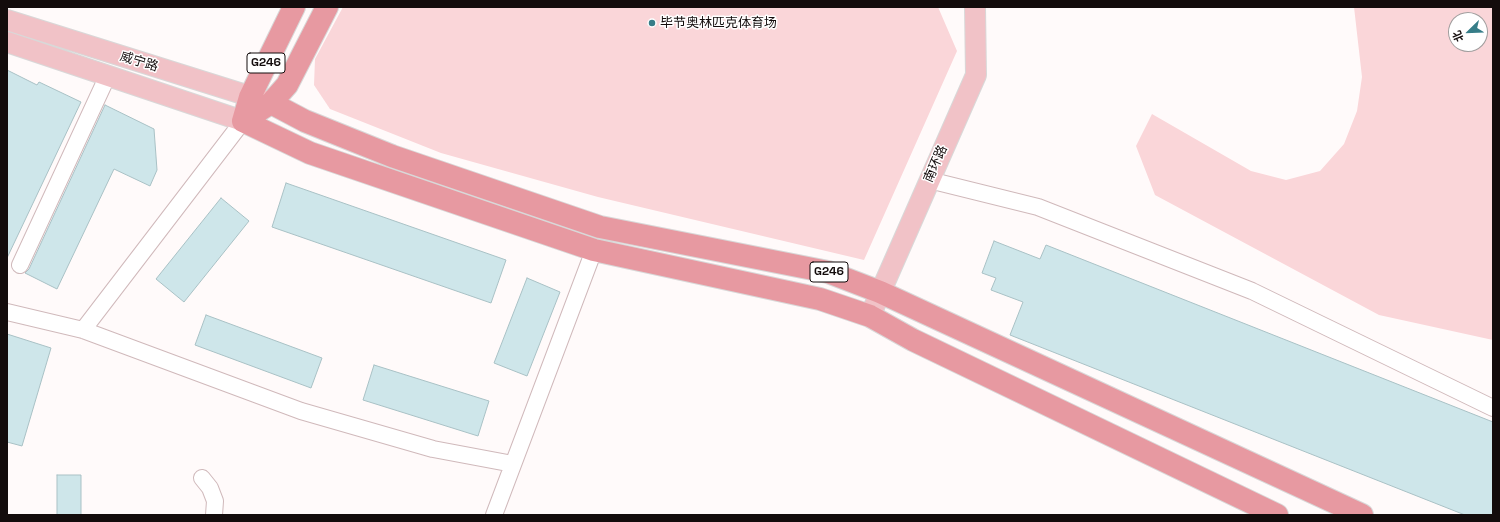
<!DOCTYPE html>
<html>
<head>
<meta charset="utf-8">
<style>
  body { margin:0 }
  #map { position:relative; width:1500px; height:522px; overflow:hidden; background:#fffafa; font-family:"Space Grotesk","Noto Sans SC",sans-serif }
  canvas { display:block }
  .frame { position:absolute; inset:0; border:8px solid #130c0c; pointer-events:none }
  .north { position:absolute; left:1448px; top:12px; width:40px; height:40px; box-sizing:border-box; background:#fff; border:1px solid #a19e9e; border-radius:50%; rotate:247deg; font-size:11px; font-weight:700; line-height:16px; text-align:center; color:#130c0c }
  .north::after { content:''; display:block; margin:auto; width:14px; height:18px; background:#367d88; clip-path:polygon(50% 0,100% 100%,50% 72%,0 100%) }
</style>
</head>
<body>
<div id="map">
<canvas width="1500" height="522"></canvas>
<div class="frame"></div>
<div class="north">北</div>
</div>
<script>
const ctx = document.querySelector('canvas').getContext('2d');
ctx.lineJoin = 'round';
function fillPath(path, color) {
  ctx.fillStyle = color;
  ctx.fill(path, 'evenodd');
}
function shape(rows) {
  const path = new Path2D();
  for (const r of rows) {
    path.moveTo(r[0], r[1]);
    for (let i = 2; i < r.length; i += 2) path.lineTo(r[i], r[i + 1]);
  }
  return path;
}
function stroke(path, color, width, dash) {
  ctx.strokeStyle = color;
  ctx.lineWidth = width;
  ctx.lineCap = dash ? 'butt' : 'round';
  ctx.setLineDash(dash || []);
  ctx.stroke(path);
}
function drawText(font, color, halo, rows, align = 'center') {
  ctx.font = font + ' "Space Grotesk","Noto Sans SC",sans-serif';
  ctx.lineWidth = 3;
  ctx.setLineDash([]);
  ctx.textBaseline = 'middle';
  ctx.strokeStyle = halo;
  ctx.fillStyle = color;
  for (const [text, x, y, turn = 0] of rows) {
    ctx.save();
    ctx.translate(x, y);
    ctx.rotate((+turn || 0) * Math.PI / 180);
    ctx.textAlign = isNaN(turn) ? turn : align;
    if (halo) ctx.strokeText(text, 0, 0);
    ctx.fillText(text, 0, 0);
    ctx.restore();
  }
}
fillPath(shape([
  [343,7,938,7,957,51,864,260,598,197,441,153,330,109,314,85,315,59],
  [1354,7,1493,7,1493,340,1379,315,1155,195,1136,146,1152,114,1251,171,1286,180,1320,171,1344,144,1357,111,1362,77],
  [1456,20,1480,20,1480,44,1456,44]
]), '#fad6d9');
const building = shape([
  [7,70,37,85,39,82,81,102,7,258,7,70],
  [105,105,154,129,157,170,150,186,114,169,57,289,25,273,29,269,105,105],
  [286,183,506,260,491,303,272,227,286,183],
  [221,198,249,221,184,302,156,279,221,198],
  [994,241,1040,259,1046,245,1493,422,1493,515,1465,515,1010,335,1023,302,991,290,996,278,982,273,994,241],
  [527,278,560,292,527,376,494,363,527,278],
  [206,315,322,358,311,388,195,345,206,315],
  [7,334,51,348,22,446,7,442,7,334],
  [374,365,489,401,478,436,363,400,374,365],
  [57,475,81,475,81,515,57,515,57,475]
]);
fillPath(building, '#cee6ea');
stroke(building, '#a9c1c5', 1);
const minor = shape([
  [929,180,1038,207,1252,291,1493,408],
  [20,265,108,75],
  [7,312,83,330,301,411,433,449,513,464],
  [83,330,243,121],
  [202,478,210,488,215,501,214,515],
  [494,515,594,250]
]);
const major = shape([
  [7,20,265,101],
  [7,42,243,121],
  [870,316,976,75,975,7]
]);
const highway = shape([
  [271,103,305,121,392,156,600,227,828,272,880,292,1362,515],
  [260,110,271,103,287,85,327,7],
  [243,121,310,153,594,250,820,299,870,316,913,340,1277,515],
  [243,121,250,97,294,7]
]);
stroke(minor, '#d0b9bb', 18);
stroke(major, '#d9d8d8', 22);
stroke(highway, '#d9d8d8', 24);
stroke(minor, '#fff', 16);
stroke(major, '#f1c2c7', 20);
stroke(highway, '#e799a1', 22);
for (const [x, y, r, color] of [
  [652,23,4,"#367d88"]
]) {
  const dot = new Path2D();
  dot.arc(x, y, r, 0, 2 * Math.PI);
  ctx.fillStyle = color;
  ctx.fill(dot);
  stroke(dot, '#fff', 1.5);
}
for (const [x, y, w] of [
  [266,63,38],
  [829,272,38]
]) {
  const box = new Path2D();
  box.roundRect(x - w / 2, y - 10, w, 20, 3);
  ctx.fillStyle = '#fff';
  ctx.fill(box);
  stroke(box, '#130c0c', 1);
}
drawText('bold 12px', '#130c0c', null, [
  ["G246",266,63],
  ["G246",829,272]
]);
drawText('13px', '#130c0c', '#fff', [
  ["毕节奥林匹克体育场",660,23]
], 'left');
drawText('13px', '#130c0c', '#fff', [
  ["威宁路",139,62,17],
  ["南环路",936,164,-66]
]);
</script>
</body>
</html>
